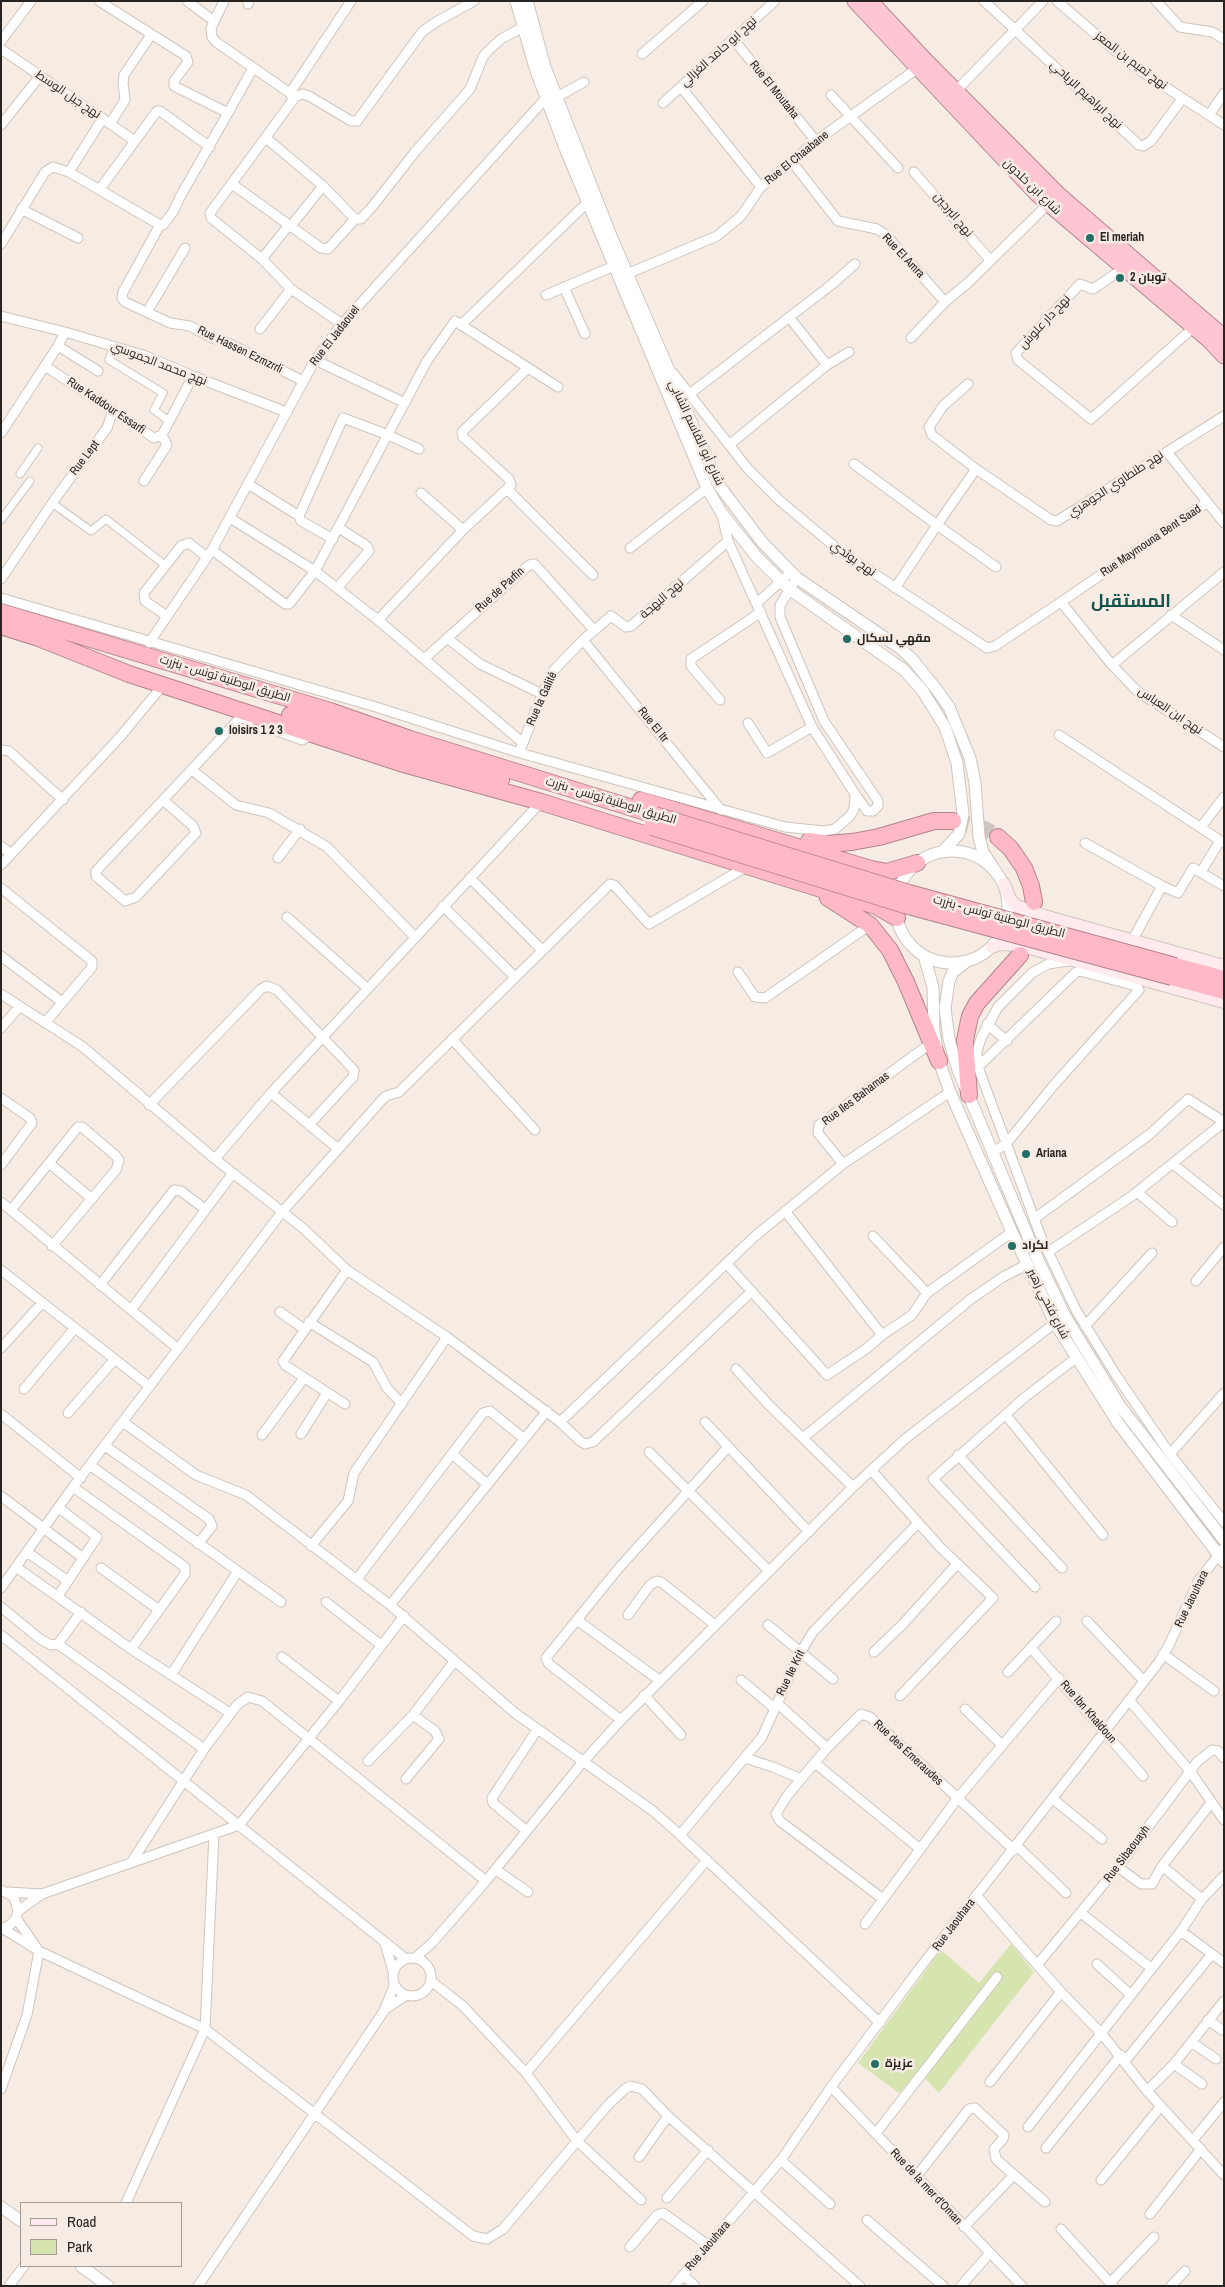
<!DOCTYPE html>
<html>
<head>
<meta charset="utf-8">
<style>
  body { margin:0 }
  #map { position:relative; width:1225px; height:2287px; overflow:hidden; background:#f6ece4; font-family:"Archivo Narrow",sans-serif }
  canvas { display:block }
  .frame { position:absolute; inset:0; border:2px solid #272421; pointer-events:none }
  .legend { position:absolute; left:20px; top:2202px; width:162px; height:65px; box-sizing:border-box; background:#f6ece4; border:1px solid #a39c96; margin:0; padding:6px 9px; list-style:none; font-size:15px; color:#272421 }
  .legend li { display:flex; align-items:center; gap:10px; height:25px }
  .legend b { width:25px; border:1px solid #a39c96 }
</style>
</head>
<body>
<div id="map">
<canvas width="1225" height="2287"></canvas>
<div class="frame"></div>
<ul class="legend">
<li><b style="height:6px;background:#ffeaee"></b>Road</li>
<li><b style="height:14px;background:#d6e4b0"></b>Park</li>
</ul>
</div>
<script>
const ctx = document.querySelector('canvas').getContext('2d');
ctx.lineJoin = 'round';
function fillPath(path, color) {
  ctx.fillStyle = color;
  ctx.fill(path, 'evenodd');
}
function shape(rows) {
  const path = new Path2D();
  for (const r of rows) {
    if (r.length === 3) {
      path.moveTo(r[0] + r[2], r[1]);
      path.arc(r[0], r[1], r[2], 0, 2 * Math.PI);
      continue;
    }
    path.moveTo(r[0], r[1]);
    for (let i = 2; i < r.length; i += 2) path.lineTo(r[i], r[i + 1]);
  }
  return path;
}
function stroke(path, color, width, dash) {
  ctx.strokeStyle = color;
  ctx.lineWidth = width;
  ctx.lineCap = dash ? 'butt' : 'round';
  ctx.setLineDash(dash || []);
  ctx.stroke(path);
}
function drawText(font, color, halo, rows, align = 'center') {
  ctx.font = font + ' "Archivo Narrow",Cairo,sans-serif';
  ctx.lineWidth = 5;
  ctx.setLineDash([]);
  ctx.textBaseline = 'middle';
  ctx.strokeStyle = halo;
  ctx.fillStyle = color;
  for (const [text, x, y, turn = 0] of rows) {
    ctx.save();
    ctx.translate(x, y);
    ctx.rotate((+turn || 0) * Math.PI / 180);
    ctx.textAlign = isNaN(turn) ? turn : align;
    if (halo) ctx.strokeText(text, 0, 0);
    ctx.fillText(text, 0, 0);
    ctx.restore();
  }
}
fillPath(shape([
  [1011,1944,1034,1972,939,2093,918,2071,899,2093,858,2063,941,1950,979,1983]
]), '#d6e4b0');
stroke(shape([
  [953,821,985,829,998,837]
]), '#cdc4bd', 16, [16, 8]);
const pedestrian = shape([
  [114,346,109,360,163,393,154,410,170,422],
  [20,474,38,448],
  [52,503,91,531,106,519,161,562],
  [1,520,30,481]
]);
const minor = shape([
  [99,1,186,56,188,62,174,81,174,86,228,113,253,68],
  [187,1,214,21],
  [224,1,211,28,212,37,216,42,290,93,293,100,210,213,211,218,262,259,291,289,342,324],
  [984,1,1139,145,1143,146,1151,141,1182,99],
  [1057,1,1133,66,1224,125],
  [1156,1,1180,27,1212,32,1224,39],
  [248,4,249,1],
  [733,39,816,141],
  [1,41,31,1],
  [1,49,135,141],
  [642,54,703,1],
  [681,87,761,187],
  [956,91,1043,1],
  [290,93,351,1],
  [831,95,898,168],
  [293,98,302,94,309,96,351,121,357,121,422,32,436,22,474,1],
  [663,103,775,1],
  [1209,115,1224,93],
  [110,124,125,100,123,83,124,75,151,35],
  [1,125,40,76],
  [266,138,323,186,355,219],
  [792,162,838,221,877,229,885,234,945,302],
  [69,172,103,118],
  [914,172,990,260],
  [232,184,321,248,328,249,355,219,361,219,372,207,415,152,470,89,483,57,488,51,501,39,523,27],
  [100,189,157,111,160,111,210,147],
  [21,209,78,238],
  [160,225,123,292,122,298,125,302,170,323,190,326,212,338,226,342,303,381],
  [290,227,323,186],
  [1,244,45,172,53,167,69,172,160,225,163,225,173,212,180,197,228,113],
  [262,259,288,226],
  [1124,268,1093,289,1080,284,1016,353,1018,360,1091,419,1194,327],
  [627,274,717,236,741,216,761,187,816,141,918,68],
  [564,287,585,334],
  [546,295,614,266],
  [147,312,185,248],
  [1,316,65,332,146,356,193,376,286,412],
  [789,317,827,365],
  [461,325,591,199],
  [260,329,291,289],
  [911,338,945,302,970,281,1048,204],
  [58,346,98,371],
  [315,360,405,403],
  [45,366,154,438,162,435,193,376],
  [673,373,748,469,779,500,840,551,987,648,995,646,1061,602,1206,503],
  [968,384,943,406,929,427,932,435,976,469],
  [687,396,831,285,855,264],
  [1,433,58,346,65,332],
  [729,445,827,365,849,352],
  [1167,452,1224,523],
  [854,464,937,525,895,588],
  [144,481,167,445,162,435],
  [248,484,299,516],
  [508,490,593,575],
  [421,493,463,530],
  [722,515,728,541,812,727,855,794,867,811,873,811,878,806,878,801,824,721,780,617,780,605,797,578],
  [230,518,315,571,378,620,523,743],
  [333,539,301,521,299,516,343,418,388,435,419,449],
  [630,548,707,488],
  [212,550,285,604,289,604,315,571,427,361,455,321,558,387],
  [996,567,937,525,976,469,1051,520,1057,521,1224,416],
  [1,579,55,499,107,428,113,410],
  [337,588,369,551,367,546,339,528],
  [1,598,376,707,520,753,785,827,824,831,835,829,850,816,854,809,855,794],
  [1061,602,1112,665,1138,692,1224,747],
  [757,603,791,572],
  [1171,615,1224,650],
  [167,616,145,601,144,593,181,546,189,543,207,557],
  [378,620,463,530,511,485,509,479,463,437,462,432,528,368],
  [447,638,480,664,542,694],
  [583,640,721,810],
  [149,643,212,550,315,360,342,324,546,98,557,97,584,82],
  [424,659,529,565,534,564,537,567,594,630],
  [1112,665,1224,572],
  [720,700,691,666,691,659,761,612],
  [748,723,767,753,812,727],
  [269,728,302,740,314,734],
  [1059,735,1224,843],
  [521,748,542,694,554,670,583,640,611,616,626,627,631,626,728,541],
  [1,750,9,751,63,800],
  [192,770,236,805,269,813,327,847,415,937],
  [163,800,193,826,196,833,136,897,125,901,96,876,96,871,163,800,238,720,242,718,250,721],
  [1201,827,1224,797],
  [1085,843,1162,886,1132,941],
  [1,846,11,854],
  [278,858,300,829],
  [1,865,120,737,163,685],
  [1201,872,1220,841],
  [470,878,542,950],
  [1162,886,1178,893,1193,868,1224,886],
  [1,888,92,961,92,967,45,1023],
  [443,906,514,976],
  [287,917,367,988],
  [1,956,62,1002],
  [1068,961,1048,964,1032,973,998,1007,981,1038,977,1052,978,1067,1041,1237,1076,1310,1116,1375,1170,1454,1224,1522],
  [738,972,755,997,765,998,870,925],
  [1,994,83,1047,215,1159,304,1229,347,1270,447,1337,560,1422,754,1237,843,1164,950,1092],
  [987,1024,1007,1041],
  [1,1028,19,1007],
  [452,1039,535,1130],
  [978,1067,1076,972,1080,971,1136,986,1139,990,1053,1086,1007,1143,992,1153],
  [271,1093,337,1148],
  [1,1098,30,1118,32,1123,1,1165],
  [149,1105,261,989,267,986,277,990,354,1070,353,1077,309,1125],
  [215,1159,271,1093,541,802],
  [49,1163,92,1199],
  [843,1164,818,1133,819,1125,931,1043],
  [1173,1164,1224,1205],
  [1137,1192,1172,1222],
  [1,1202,177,1348],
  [11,1210,78,1127,82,1127,115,1155,119,1160,116,1170,52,1246],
  [785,1211,882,1335],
  [1034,1219,1150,1134,1188,1099,1224,1122],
  [873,1236,927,1293],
  [1048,1252,1132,1196,1224,1122],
  [726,1263,827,1375,866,1349,882,1335,912,1315,927,1293,1012,1232],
  [1,1270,149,1386],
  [1196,1281,1224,1247],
  [100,1285,174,1190,181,1191,205,1209],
  [131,1310,233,1173],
  [280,1312,304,1329],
  [309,1322,373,1362,387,1388,402,1404],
  [1085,1326,1152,1253],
  [1,1348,42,1303],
  [736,1369,768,1404,853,1487],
  [24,1389,75,1328],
  [345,1404,285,1365,283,1361,347,1270],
  [68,1413,114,1360],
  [1,1414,81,1478],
  [1006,1415,1103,1535],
  [123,1422,196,1475,246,1495,390,1605,515,1713,653,1811,680,1835,880,2023],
  [560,1422,580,1441,585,1444,593,1442,752,1291],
  [705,1422,809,1532],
  [301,1434,327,1393],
  [262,1435,304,1378],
  [803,1438,971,1299,1003,1277,1028,1264],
  [105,1446,209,1519,212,1526,198,1544],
  [649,1452,769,1571],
  [452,1454,487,1484],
  [1170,1454,1224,1393],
  [958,1455,1062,1568],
  [91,1466,281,1602],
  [871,1470,940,1547,993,1598,900,1696],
  [73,1487,185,1567,185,1574,131,1649],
  [1,1496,83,1558],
  [311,1546,348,1501,354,1473,447,1337],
  [27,1552,68,1581],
  [16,1567,131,1649,230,1713],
  [101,1568,159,1610],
  [357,1579,483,1413,490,1411,523,1438],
  [1035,1587,933,1479,1024,1398,1076,1358],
  [1,1588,73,1487,282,1212,381,1101,386,1096,399,1092,610,884,614,885,649,924,746,867],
  [58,1596,97,1537,59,1508],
  [326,1602,381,1645],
  [390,1605,547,1411],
  [1,1607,40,1639,51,1645,58,1644,81,1612],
  [628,1615,650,1585,657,1581,661,1582,715,1625],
  [577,1620,659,1680],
  [1087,1621,1144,1681],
  [768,1625,833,1679],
  [1,1635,406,1959],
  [58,1644,204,1749],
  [1031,1648,1143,1776],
  [874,1652,903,1624,957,1564],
  [1163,1654,1214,1691],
  [282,1657,339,1701],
  [1008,1672,1056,1621],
  [171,1675,238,1571],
  [741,1680,774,1708],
  [644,1695,681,1735],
  [1129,1700,1190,1771,1224,1820],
  [777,1703,827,1748],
  [965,1709,1001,1744],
  [621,1720,549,1664,546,1658,618,1569,728,1447],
  [745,1758,773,1767,801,1779],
  [368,1761,413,1715,454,1662],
  [815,1763,920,1849],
  [406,1779,439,1739,435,1731,413,1715],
  [1053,1799,1102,1839],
  [522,1827,493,1803,492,1798,537,1730],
  [680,1835,762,1737,800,1653,813,1632,918,1523],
  [1017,1846,1066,1893],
  [131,1863,204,1749,237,1705,248,1697,262,1701,486,1881,582,1763,621,1720,853,1487,905,1439,1055,1323],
  [1162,1866,1202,1899],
  [1118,1867,1141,1884,1152,1884,1162,1866,1211,1803],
  [496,1870,528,1892],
  [1,1890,14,1897,18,1911,16,1918,10,1925,1,1929],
  [8,1892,42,1894],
  [976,1895,1061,1992,1102,2034,1147,2091,1224,2175],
  [883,1899,780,1821,776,1814,787,1796,827,1748,861,1714,870,1717,1014,1850],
  [18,1911,42,1894,239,1825,339,1701,404,1616],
  [1081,1913,1151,1968],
  [865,1924,957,1799,1059,1678],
  [2,1928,39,1951,205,2029,473,2236,487,2239,503,2229,577,2141,526,2073,463,2006,431,1981],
  [1181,1931,1224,1963],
  [385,1944,393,1971],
  [412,1977,19],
  [415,1958,432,1943,486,1881],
  [1097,1964,1131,1995],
  [1037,1965,1118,1867,1197,1762,1212,1750,1218,1751,1224,1758],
  [384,2010,405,1996],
  [1208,2020,1222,2030],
  [1191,2042,1216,2059],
  [1125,2061,1212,1954],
  [1174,2064,1202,2084],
  [526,2073,707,1860],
  [990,2082,1061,1992],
  [831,2087,1022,2286],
  [1,2089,27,2015,39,1951,16,1918],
  [1147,2091,1174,2064,1224,2001],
  [1028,2127,1181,1931,1202,1899,1224,1876],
  [876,2133,997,1977],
  [1193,2140,1224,2102],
  [1046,2148,1121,2055],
  [639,2157,668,2116],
  [781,2160,830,2204],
  [916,2177,969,2109,975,2108,1004,2135,1003,2139,994,2149,996,2159,1045,2202],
  [1101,2180,1161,2106],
  [667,2198,708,2150],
  [641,2200,577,2141,608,2105,626,2088,631,2086,642,2089,668,2116,860,2286],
  [126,2203,205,2029,214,1834],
  [1150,2214,1201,2149],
  [867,2220,943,2286],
  [964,2227,1014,2175],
  [1061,2229,1113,2286],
  [630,2247,657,2215,663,2213,708,2245],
  [683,2275,695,2286],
  [1110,2283,1154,2237],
  [9,2286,24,2266],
  [198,2286,384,2011,394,1986],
  [674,2286,781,2160,831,2087,919,1969,1159,1662,1169,1645,1199,1580,1224,1548],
  [961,2286,989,2254],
  [1171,2286,1185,2271]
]);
const tertiary = shape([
  [516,1,535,68,565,148,707,488,721,512,756,556,789,589,904,670,922,690,945,727,957,763,963,814,959,834,942,852],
  [527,1,545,67,611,236,718,484,762,542,797,578,900,648,912,659,937,690,949,707,970,758,975,783,979,837,983,852,996,872],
  [952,907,56],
  [924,956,933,987,934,1031,939,1061,950,1092,1012,1232,1055,1323,1118,1423,1224,1562],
  [966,962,953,972,949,981,945,1008,949,1039,958,1070,1037,1258,1065,1316,1120,1406,1224,1540],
  [1,2207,21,2221],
  [81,2266,108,2286]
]);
const secondary = shape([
  [1004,884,1010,899,1016,906,1025,909,1044,916,1224,966],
  [992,947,1000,944,1019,945,1224,1002]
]);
const trunk = shape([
  [855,1,1037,194,1209,340,1224,356],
  [870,1,926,61,1060,196,1224,337]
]);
const motorway = shape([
  [1,612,330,711,410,739,655,815],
  [1,626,51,642],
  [41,639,129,674,400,763,541,802,876,906,897,918],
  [290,715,501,780],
  [641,800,871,869,887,872,917,863],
  [998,837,1011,849,1024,868,1031,886,1034,902],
  [809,841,827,844,852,842,879,837,934,821,953,821],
  [828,898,870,925,890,950,906,982,939,1061],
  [1175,966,1224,979],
  [1172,977,1224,991],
  [969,1095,965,1040,970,1016,977,1003,1020,955]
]);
stroke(pedestrian, '#cec5bd', 9);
stroke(minor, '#cec5bd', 11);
stroke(tertiary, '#cec5bd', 13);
stroke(secondary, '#cec5bd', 14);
stroke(trunk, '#b3848c', 17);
stroke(motorway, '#b3848c', 18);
stroke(pedestrian, '#fff', 7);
stroke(minor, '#fff', 9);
stroke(tertiary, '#fff', 11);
stroke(secondary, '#ffeaee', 12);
stroke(trunk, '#fec6d2', 15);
stroke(motorway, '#feb8c6', 16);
const motorwayBridge = shape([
  [655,815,909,893,1175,966],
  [652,827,905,905,1172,977]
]);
stroke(motorwayBridge, '#b3848c', 18, []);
stroke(motorwayBridge, '#feb8c6', 16);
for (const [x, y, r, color] of [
  [1090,238,5,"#246e68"],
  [1120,278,5,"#246e68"],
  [847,639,5,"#246e68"],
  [219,731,5,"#246e68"],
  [1026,1154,5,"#246e68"],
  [1012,1246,5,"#246e68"],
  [875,2064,5,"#246e68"]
]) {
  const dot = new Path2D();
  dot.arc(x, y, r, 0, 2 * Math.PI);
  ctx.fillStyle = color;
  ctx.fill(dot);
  stroke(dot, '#f6ece4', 2);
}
drawText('12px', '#272421', '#f6ece4', [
  ["نهج ابو حامد الغزالي",719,52,-42],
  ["نهج تميم بن المعز",1131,61,37],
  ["Rue El Moutaha",774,90,51],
  ["نهج جبل الوسط",68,95,34],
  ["نهج ابراهيم الرياحي",1086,95,43],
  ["Rue El Chaabane",797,158,-39],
  ["شارع ابن خلدون",1032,187,44],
  ["نهج البرجين",953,215,50],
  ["Rue El Amra",903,256,47],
  ["نهج دار علوش",1045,322,-47],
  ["Rue El Jadaouel",335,336,-52],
  ["Rue Hassen Ezmzrrli",240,350,26],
  ["نهج محمد الجموسي",159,364,21],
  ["Rue Kaddour Essarfi",106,406,34],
  ["شارع أبو القاسم الشابي",696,433,65],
  ["Rue Lept",85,458,-53],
  ["نهج طنطاوي الجوهري",1116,484,-33],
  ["Rue Maymouna Bent Saad",1151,541,-34],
  ["نهج بوثدي",853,559,35],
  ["Rue de Parfin",500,590,-42],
  ["نهج البهجة",662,599,-41],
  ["الطريق الوطنية تونس - بنزرت",225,679,17],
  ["Rue la Galité",542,699,-66],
  ["نهج ابن العباس",1170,711,34],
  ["Rue El Itr",653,725,51],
  ["الطريق الوطنية تونس - بنزرت",611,801,17],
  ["الطريق الوطنية تونس - بنزرت",999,917,15],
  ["Rue Iles Bahamas",856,1099,-37],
  ["شارع فتحي زهير",1048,1304,63],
  ["Rue Jaouhara",1192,1599,-64],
  ["Rue Ile Krit",791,1673,-64],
  ["Rue Ibn Khaldoun",1088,1712,49],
  ["Rue des Émeraudes",908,1753,43],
  ["Rue Sibaouayh",1127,1854,-53],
  ["Rue Jaouhara",954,1925,-53],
  ["Rue de la mer d'Oman",926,2187,47],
  ["Rue Jaouhara",708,2246,-49]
]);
drawText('bold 12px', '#272421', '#f6ece4', [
  ["El meriah",1100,238],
  ["توبان 2",1130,278],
  ["مقهي لسكال",857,639],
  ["loisirs 1 2 3",229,731],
  ["Ariana",1036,1154],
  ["لكراد",1022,1246],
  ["عزيزة",885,2064]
], 'left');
drawText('bold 18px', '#16524e', '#f6ece4', [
  ["المستقبل",1131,602]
]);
</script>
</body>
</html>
